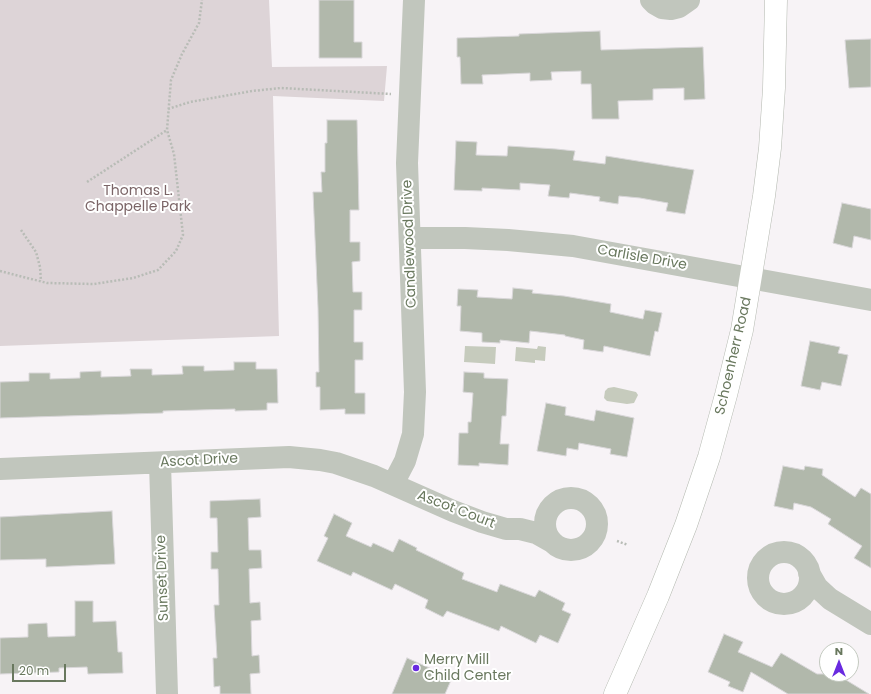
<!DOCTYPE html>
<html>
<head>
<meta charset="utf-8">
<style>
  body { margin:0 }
  #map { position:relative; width:871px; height:694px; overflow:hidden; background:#f7f3f6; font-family:Poppins,sans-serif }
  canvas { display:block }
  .north { position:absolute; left:819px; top:642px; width:40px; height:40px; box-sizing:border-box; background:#fff; border:1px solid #c3c9bf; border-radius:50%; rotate:0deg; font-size:11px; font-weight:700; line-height:16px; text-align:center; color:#69785e }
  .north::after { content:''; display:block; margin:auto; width:14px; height:18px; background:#692ae0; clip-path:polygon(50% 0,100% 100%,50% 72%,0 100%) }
  .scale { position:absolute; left:12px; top:664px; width:54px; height:18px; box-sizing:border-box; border:2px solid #69785e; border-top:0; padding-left:5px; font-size:12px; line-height:14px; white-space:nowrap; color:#69785e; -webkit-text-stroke:3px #fff; paint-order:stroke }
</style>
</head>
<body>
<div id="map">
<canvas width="871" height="694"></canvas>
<div class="north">N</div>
<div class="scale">20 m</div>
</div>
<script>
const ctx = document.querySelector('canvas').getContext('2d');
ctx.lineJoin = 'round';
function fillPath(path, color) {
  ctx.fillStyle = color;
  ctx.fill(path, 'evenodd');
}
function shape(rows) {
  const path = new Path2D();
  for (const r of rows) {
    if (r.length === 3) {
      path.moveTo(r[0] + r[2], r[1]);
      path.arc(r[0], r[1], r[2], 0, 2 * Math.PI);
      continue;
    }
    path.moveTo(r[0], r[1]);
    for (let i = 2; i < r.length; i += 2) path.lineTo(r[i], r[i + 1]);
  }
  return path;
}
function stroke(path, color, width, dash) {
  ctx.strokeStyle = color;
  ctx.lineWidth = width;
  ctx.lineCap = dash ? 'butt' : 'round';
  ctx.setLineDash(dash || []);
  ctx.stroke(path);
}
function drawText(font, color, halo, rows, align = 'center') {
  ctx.font = font + ' Poppins,sans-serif';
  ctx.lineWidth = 4;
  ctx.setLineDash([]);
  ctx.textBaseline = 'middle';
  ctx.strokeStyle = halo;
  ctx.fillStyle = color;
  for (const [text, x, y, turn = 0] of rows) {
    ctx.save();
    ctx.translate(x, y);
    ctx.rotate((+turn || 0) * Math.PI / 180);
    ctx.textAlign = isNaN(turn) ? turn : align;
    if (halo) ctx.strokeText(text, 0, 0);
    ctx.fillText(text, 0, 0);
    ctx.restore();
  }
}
fillPath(shape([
  [0,0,269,0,272,67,387,66,384,101,273,96,279,336,0,346]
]), '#ddd4d7');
fillPath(shape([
  [465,346,496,347,495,364,464,362],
  [538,346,546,347,545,361,535,360,535,363,515,361,516,347,537,349],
  [614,387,636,392,638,395,634,403,627,404,607,401,604,398,605,391,608,388]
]), '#c6cbbd');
const building = shape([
  [319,0,354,0,354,42,362,42,362,58,319,58,319,0],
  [600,31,601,50,703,47,705,99,684,100,684,88,653,89,653,100,618,101,619,119,592,119,591,84,581,84,581,71,551,72,552,80,530,81,530,73,482,75,483,84,461,84,460,57,457,57,457,38,519,36,519,34,600,31],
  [871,39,871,87,849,88,845,40,871,39],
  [327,120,357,120,359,210,350,210,350,242,360,242,360,261,352,262,353,292,362,292,362,310,354,310,354,342,363,342,363,360,355,360,355,393,365,393,365,414,345,414,345,409,320,410,320,387,316,387,316,372,319,372,318,308,313,192,322,192,321,172,325,172,325,143,327,143,327,120],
  [456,141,477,142,476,155,507,156,508,146,556,149,575,151,573,160,605,164,606,156,694,170,685,214,666,211,668,203,640,198,619,196,618,204,599,201,600,197,570,193,569,198,548,196,550,185,520,183,520,190,482,188,482,191,454,190,456,141],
  [842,203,871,209,871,240,854,236,852,248,833,243,842,203],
  [513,288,533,290,532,293,564,296,611,304,610,312,643,319,645,310,662,313,658,332,655,331,650,356,604,346,603,352,583,349,584,340,565,336,565,335,530,331,529,343,500,340,500,343,482,342,482,333,460,331,461,306,457,306,458,289,478,290,477,297,512,299,513,288],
  [810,341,840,347,838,353,848,355,841,386,822,382,820,390,801,386,810,341],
  [234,362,256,362,256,369,277,369,278,403,267,403,267,410,235,411,235,409,163,411,163,413,0,418,0,382,29,381,29,373,50,373,50,379,80,378,80,372,101,371,101,377,131,376,130,369,152,369,152,375,183,374,182,366,204,366,204,371,234,370,234,362],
  [464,372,484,373,484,378,508,379,506,416,502,416,500,444,509,444,508,465,479,463,479,466,458,465,459,433,468,433,468,422,471,422,473,393,463,392,464,372],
  [546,403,566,407,565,415,594,421,596,410,634,418,627,457,610,454,611,449,579,443,578,450,567,448,566,456,537,451,546,403],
  [783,466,804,470,805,466,823,469,822,475,855,497,861,488,871,494,871,568,854,558,862,546,828,524,831,519,811,507,794,503,793,510,774,506,783,466],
  [260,499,261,517,248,518,249,550,261,550,262,568,249,569,250,603,260,602,261,620,251,621,252,656,259,655,260,673,250,674,251,694,220,694,220,686,214,687,213,658,217,658,214,605,219,605,218,569,211,569,211,552,218,552,217,518,210,518,210,501,260,499],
  [112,511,115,564,46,567,46,559,0,560,0,517,112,511],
  [334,514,352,523,346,536,371,547,373,543,393,552,399,539,417,548,416,550,464,573,462,579,497,592,500,584,535,597,539,590,565,603,562,610,571,614,558,643,540,635,536,643,501,626,499,631,447,611,443,617,425,608,428,600,395,584,392,590,353,572,351,576,317,561,328,538,324,536,334,514],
  [75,601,93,601,93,622,116,621,118,652,122,652,123,673,88,674,87,667,59,668,59,672,0,674,0,638,28,637,28,624,47,623,48,637,75,636,75,601],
  [724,634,743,642,738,652,772,667,781,653,817,674,849,674,846,680,869,694,788,694,751,672,743,692,728,686,730,682,708,672,724,634],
  [407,658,452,678,445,694,392,694,407,658]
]);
fillPath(building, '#b1b8ab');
stroke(building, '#d8d6d8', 1);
const major = shape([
  [615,694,658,596,686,525,709,457,726,395,742,330,764,196,770,148,774,88,776,0]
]);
stroke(major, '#b3b8af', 23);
stroke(shape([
  [168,109,190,102,252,91,281,88,391,94],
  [87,182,167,130],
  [21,230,36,252,40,267,41,281],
  [0,271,47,283,94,284,133,278,158,270,176,251,183,235,174,154,167,130,171,80,182,54,199,23,202,0],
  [617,541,628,545]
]), '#b8bcb6', 2.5, [2, 2]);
stroke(shape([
  [651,0,655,4,662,8,671,9,679,7,689,0],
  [410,238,465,238,508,240,573,246,871,300],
  [160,463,167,694],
  [0,469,289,457,320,460,336,463,374,476,453,511,482,522,506,529,520,529,536,533,552,542],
  [393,484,405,461,413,434,415,392,407,163,414,0],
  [571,524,26],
  [784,578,26],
  [809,573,817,587,830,599,871,624]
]), '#c1c6bd', 22);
stroke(major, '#fff', 22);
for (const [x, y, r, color] of [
  [416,668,4,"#692ae0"]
]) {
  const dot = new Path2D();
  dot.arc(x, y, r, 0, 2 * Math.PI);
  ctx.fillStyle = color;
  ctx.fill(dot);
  stroke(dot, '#fff', 1.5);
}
drawText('14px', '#7b6567', '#fff', [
  ["Thomas L.",138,191],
  ["Chappelle Park",138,207]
]);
drawText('14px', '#69785e', '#fff', [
  ["Candlewood Drive",410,244,-92],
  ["Carlisle Drive",642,258,10],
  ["Schoenherr Road",734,356,-77],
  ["Ascot Drive",199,461,-3],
  ["Ascot Court",456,510,21],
  ["Sunset Drive",163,578,-92]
]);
drawText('14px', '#69785e', '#fff', [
  ["Merry Mill",424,660],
  ["Child Center",424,676]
], 'left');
</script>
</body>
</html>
